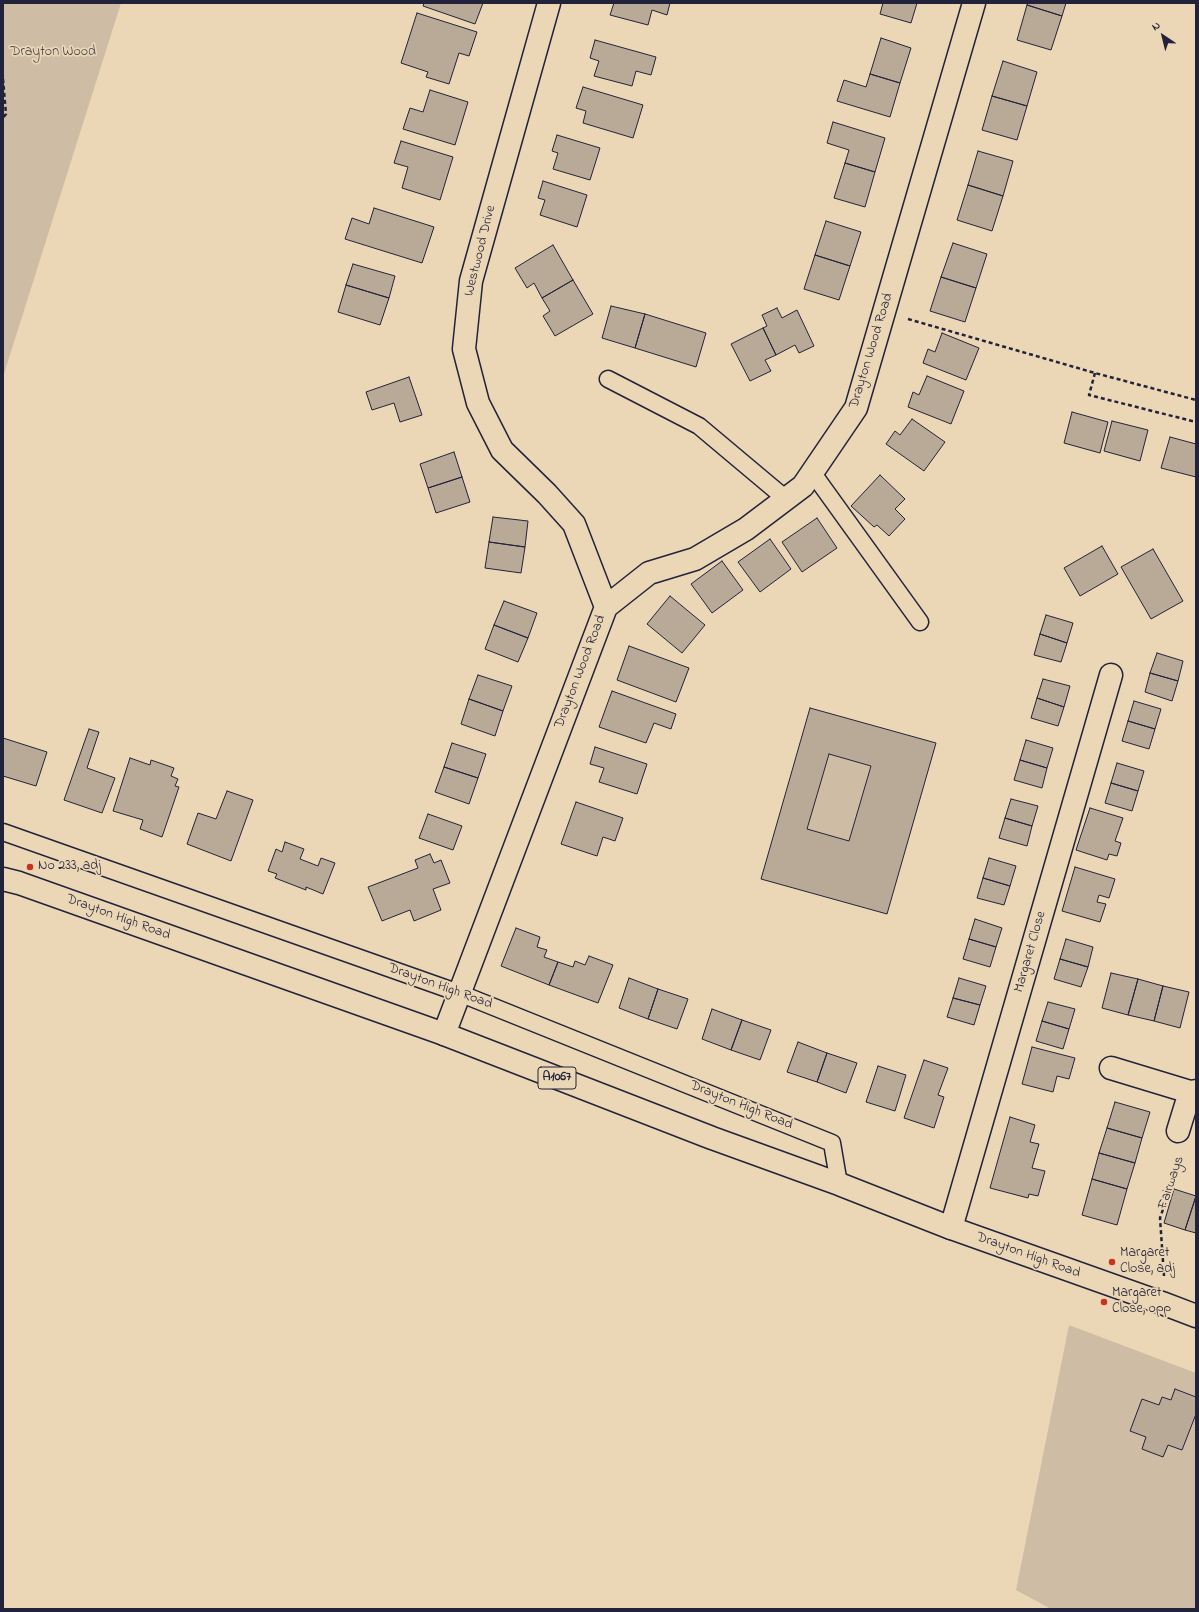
<!DOCTYPE html>
<html>
<head>
<meta charset="utf-8">
<style>
  body { margin:0 }
  #map { position:relative; width:1199px; height:1612px; overflow:hidden; background:#ebd7b5; font-family:"Indie Flower",sans-serif }
  canvas { display:block }
  .frame { position:absolute; inset:0; border:4px solid #22223b; pointer-events:none }
  .north { position:absolute; left:1143px; top:16px; width:40px; height:40px; -webkit-text-stroke:3px #ebd7b5; paint-order:stroke; rotate:325deg; font-size:11px; font-weight:700; line-height:16px; text-align:center; color:#22223b }
  .north::after { content:''; display:block; margin:auto; width:14px; height:18px; background:#22223b; clip-path:polygon(50% 0,100% 100%,50% 72%,0 100%) }
</style>
</head>
<body>
<div id="map">
<canvas width="1199" height="1612"></canvas>
<div class="frame"></div>
<div class="north">N</div>
</div>
<script>
const ctx = document.querySelector('canvas').getContext('2d');
ctx.lineJoin = 'round';
function fillPath(path, color) {
  ctx.fillStyle = color;
  ctx.fill(path, 'evenodd');
}
function shape(rows) {
  const path = new Path2D();
  for (const r of rows) {
    path.moveTo(r[0], r[1]);
    for (let i = 2; i < r.length; i += 2) path.lineTo(r[i], r[i + 1]);
  }
  return path;
}
function stroke(path, color, width, dash) {
  ctx.strokeStyle = color;
  ctx.lineWidth = width;
  ctx.lineCap = dash ? 'butt' : 'round';
  ctx.setLineDash(dash || []);
  ctx.stroke(path);
}
function drawText(font, color, halo, rows, align = 'center') {
  ctx.font = font + ' "Indie Flower",sans-serif';
  ctx.lineWidth = 3.5;
  ctx.setLineDash([]);
  ctx.textBaseline = 'middle';
  ctx.strokeStyle = halo;
  ctx.fillStyle = color;
  for (const [text, x, y, turn = 0] of rows) {
    ctx.save();
    ctx.translate(x, y);
    ctx.rotate((+turn || 0) * Math.PI / 180);
    ctx.textAlign = isNaN(turn) ? turn : align;
    if (halo) ctx.strokeText(text, 0, 0);
    ctx.fillText(text, 0, 0);
    ctx.restore();
  }
}
fillPath(shape([
  [3,3,121,3,3,377],
  [829,754,871,766,849,841,807,829],
  [1069,1325,1196,1373,1196,1609,1051,1609,1016,1590]
]), '#cebda4');
const building = shape([
  [424,3,483,3,475,24,423,6,424,3],
  [614,3,670,3,667,15,652,10,648,25,610,15,614,3],
  [883,3,917,3,911,23,880,14,883,3],
  [1028,3,1066,3,1062,16,1027,5,1028,3],
  [1027,5,1062,16,1051,50,1017,40,1027,5],
  [417,13,477,32,469,56,459,53,449,84,426,77,428,72,401,63,417,13],
  [881,38,911,48,900,83,870,74,881,38],
  [595,40,656,57,651,75,636,71,632,86,594,76,599,61,590,58,595,40],
  [1003,61,1037,72,1027,106,992,96,1003,61],
  [870,74,900,83,890,117,837,101,844,80,866,87,870,74],
  [583,87,643,105,633,138,583,123,586,111,576,108,583,87],
  [430,90,468,102,455,145,403,129,410,108,423,112,430,90],
  [992,96,1027,106,1017,140,982,130,992,96],
  [833,122,885,138,875,172,845,163,849,150,827,143,833,122],
  [557,135,600,148,590,180,553,169,558,153,552,151,557,135],
  [401,141,453,157,440,200,402,188,408,167,394,163,401,141],
  [978,151,1013,161,1003,196,968,185,978,151],
  [845,163,875,172,865,207,834,198,845,163],
  [543,181,587,195,577,227,540,215,545,200,538,198,543,181],
  [968,185,1003,196,992,231,957,220,968,185],
  [374,208,434,227,422,263,345,239,352,218,369,224,374,208],
  [826,221,861,232,850,266,815,255,826,221],
  [953,243,987,254,976,288,941,277,953,243],
  [553,245,573,280,542,298,534,283,527,288,515,268,553,245],
  [815,255,850,266,839,300,804,289,815,255],
  [353,264,395,276,389,298,346,285,353,264],
  [941,277,976,288,965,322,930,311,941,277],
  [573,280,593,314,555,336,543,316,550,311,542,298,573,280],
  [346,285,389,298,380,325,338,312,346,285],
  [611,306,645,314,635,348,602,338,611,306],
  [777,308,782,318,797,310,814,346,799,353,795,345,776,355,763,328,767,326,762,315,777,308],
  [645,314,706,333,696,367,635,348,645,314],
  [763,328,776,355,765,360,771,371,750,381,731,344,763,328],
  [942,333,979,348,966,380,923,363,928,349,935,352,942,333],
  [927,376,964,391,951,424,908,407,913,392,919,395,927,376],
  [409,377,422,415,400,422,394,403,372,410,366,392,409,377],
  [1072,412,1108,422,1100,453,1064,443,1072,412],
  [912,419,945,442,924,471,886,444,895,431,900,435,912,419],
  [1112,421,1148,430,1140,461,1104,451,1112,421],
  [1170,437,1196,444,1196,477,1161,468,1170,437],
  [454,452,462,477,428,488,420,464,454,452],
  [880,475,905,499,895,509,905,519,889,536,877,525,874,527,851,506,880,475],
  [462,477,470,502,436,513,428,488,462,477],
  [493,517,528,521,525,547,489,542,493,517],
  [817,518,837,548,802,572,782,542,817,518],
  [770,539,791,569,760,592,738,562,770,539],
  [489,542,525,547,521,573,485,568,489,542],
  [1102,546,1118,574,1080,596,1064,568,1102,546],
  [1153,549,1183,601,1151,619,1121,567,1153,549],
  [722,561,743,590,712,613,691,584,722,561],
  [670,596,705,625,682,653,647,624,670,596],
  [504,601,537,613,528,638,494,625,504,601],
  [1046,615,1073,623,1067,643,1040,634,1046,615],
  [494,625,528,638,518,662,485,649,494,625],
  [1040,634,1067,643,1061,662,1034,655,1040,634],
  [629,646,689,668,676,702,617,680,629,646],
  [1157,653,1183,661,1178,681,1150,673,1157,653],
  [1150,673,1178,681,1172,701,1145,692,1150,673],
  [478,675,512,686,503,711,469,699,478,675],
  [1043,679,1070,686,1064,707,1037,698,1043,679],
  [612,691,676,714,671,729,654,723,646,743,599,727,612,691],
  [1037,698,1064,707,1058,726,1031,718,1037,698],
  [469,699,503,711,495,736,461,724,469,699],
  [1134,701,1161,709,1155,729,1128,721,1134,701],
  [810,708,936,743,887,914,761,879,810,708],
  [829,754,871,766,849,841,807,829,829,754],
  [1128,721,1155,729,1149,749,1122,741,1128,721],
  [89,729,99,732,87,768,115,778,102,813,64,800,89,729],
  [3,738,47,752,36,786,3,776,3,738],
  [1026,740,1053,748,1047,768,1020,760,1026,740],
  [452,743,486,754,478,778,444,767,452,743],
  [595,747,647,764,637,794,599,782,604,768,590,764,595,747],
  [130,758,150,765,151,760,174,768,171,776,178,779,175,786,179,787,162,837,140,829,143,820,113,811,130,758],
  [1020,760,1047,768,1042,788,1014,780,1020,760],
  [1117,763,1144,771,1138,791,1111,783,1117,763],
  [444,767,478,778,469,804,435,792,444,767],
  [1111,783,1138,791,1132,811,1105,803,1111,783],
  [227,791,253,800,231,861,187,844,198,813,216,819,227,791],
  [1011,799,1038,806,1032,826,1005,818,1011,799],
  [576,802,623,818,615,841,603,837,597,856,561,844,576,802],
  [1090,808,1123,818,1115,841,1121,843,1117,856,1109,854,1107,860,1076,850,1090,808],
  [428,814,462,826,453,850,419,838,428,814],
  [1005,818,1032,826,1027,846,999,838,1005,818],
  [285,842,304,849,300,859,318,866,321,858,335,863,323,894,306,887,306,890,275,878,277,874,268,871,276,849,282,852,285,842],
  [430,854,434,863,441,860,450,883,433,889,441,910,414,921,410,910,382,921,368,887,418,868,415,860,430,854],
  [989,858,1016,866,1010,886,983,878,989,858],
  [1075,867,1115,879,1109,898,1099,895,1097,902,1106,904,1100,922,1062,911,1075,867],
  [983,878,1010,886,1004,905,977,898,983,878],
  [975,919,1002,928,996,947,969,939,975,919],
  [516,928,540,937,537,947,547,950,544,957,558,962,549,985,501,966,516,928],
  [969,939,996,947,990,967,963,959,969,939],
  [1066,939,1093,947,1088,967,1060,959,1066,939],
  [589,956,613,965,598,1003,549,985,558,962,573,967,575,961,585,965,589,956],
  [1060,959,1088,967,1081,987,1054,979,1060,959],
  [1111,973,1138,979,1128,1015,1102,1008,1111,973],
  [629,978,658,989,648,1019,619,1008,629,978],
  [959,978,986,986,980,1005,953,998,959,978],
  [1138,979,1163,986,1154,1021,1128,1015,1138,979],
  [1163,986,1189,992,1180,1028,1154,1021,1163,986],
  [658,989,688,999,677,1029,648,1019,658,989],
  [953,998,980,1005,974,1025,947,1017,953,998],
  [1048,1002,1075,1009,1069,1029,1042,1021,1048,1002],
  [712,1009,742,1020,731,1050,702,1039,712,1009],
  [742,1020,771,1030,760,1060,731,1050,742,1020],
  [1042,1021,1069,1029,1063,1049,1036,1041,1042,1021],
  [798,1042,827,1053,817,1082,787,1072,798,1042],
  [1032,1047,1075,1058,1069,1079,1057,1076,1053,1092,1022,1084,1032,1047],
  [827,1053,857,1063,846,1093,817,1082,827,1053],
  [924,1060,948,1068,938,1095,944,1097,934,1128,904,1118,924,1060],
  [878,1066,906,1075,895,1111,866,1102,878,1066],
  [1115,1102,1150,1112,1142,1138,1107,1128,1115,1102],
  [1010,1117,1035,1125,1030,1142,1039,1144,1032,1168,1045,1171,1038,1196,1029,1194,1028,1198,990,1188,1010,1117],
  [1107,1128,1142,1138,1135,1163,1099,1153,1107,1128],
  [1099,1153,1135,1163,1127,1189,1092,1179,1099,1153],
  [1092,1179,1127,1189,1117,1225,1082,1215,1092,1179],
  [1174,1189,1196,1196,1185,1230,1164,1223,1174,1189],
  [1196,1196,1196,1233,1185,1230,1196,1196],
  [1175,1389,1196,1397,1196,1414,1182,1450,1168,1445,1163,1457,1142,1449,1146,1437,1130,1431,1142,1399,1159,1405,1162,1397,1171,1400,1175,1389]
]);
fillPath(building, '#b9aa97');
stroke(building, '#22223b', 1);
const lane = shape([
  [608,379,699,426,786,499],
  [812,472,920,622],
  [3,832,459,993,832,1143,839,1184]
]);
const street = shape([
  [549,3,471,281,464,349,478,403,502,450,547,494,574,524,606,607],
  [444,1034,606,607,649,573,695,559,746,529,803,486,856,408,974,3],
  [1111,1068,1190,1092,1196,1091],
  [1178,1131,1190,1092],
  [951,1228,1111,675]
]);
const primary = shape([
  [3,879,19,883,444,1034,712,1138,839,1184,951,1228,1162,1303,1196,1316]
]);
stroke(lane, '#22223b', 19);
stroke(street, '#22223b', 25);
stroke(primary, '#22223b', 25);
stroke(shape([
  [3,79,6,114,3,118],
  [908,319,1095,373,1196,400],
  [1095,373,1089,395,1196,422],
  [1164,1276,1160,1218,1182,1155]
]), '#22223b', 2.5, [4, 3]);
stroke(lane, '#ebd7b5', 16);
stroke(street, '#ebd7b5', 22);
stroke(primary, '#ebd7b5', 22);
for (const [x, y, r, color] of [
  [30,867,4,"#c8321e"],
  [1112,1262,4,"#c8321e"],
  [1104,1302,4,"#c8321e"]
]) {
  const dot = new Path2D();
  dot.arc(x, y, r, 0, 2 * Math.PI);
  ctx.fillStyle = color;
  ctx.fill(dot);
  stroke(dot, '#ebd7b5', 1.5);
}
for (const [x, y, w] of [
  [557,1078,38]
]) {
  const box = new Path2D();
  box.roundRect(x - w / 2, y - 11, w, 22, 3);
  ctx.fillStyle = '#ebd7b5';
  ctx.fill(box);
  stroke(box, '#22223b', 1);
}
drawText('bold 13px', '#22223b', null, [
  ["A1067",557,1078]
]);
drawText('14px', '#444150', '#ebd7b5', [
  ["Drayton Wood",53,53]
]);
drawText('14px', '#22223b', '#ebd7b5', [
  ["Westwood Drive",481,251,-76],
  ["Drayton Wood Road",872,351,-73],
  ["Drayton Wood Road",581,672,-69],
  ["Drayton High Road",118,918,20],
  ["Margaret Close",1031,952,-74],
  ["Drayton High Road",440,987,20],
  ["Drayton High Road",741,1106,22],
  ["Fairways",1172,1183,-71],
  ["Drayton High Road",1028,1256,20]
]);
drawText('14px', '#22223b', '#ebd7b5', [
  ["No 233, adj",38,867],
  ["Margaret",1120,1254],
  ["Close, adj",1120,1270],
  ["Margaret",1112,1294],
  ["Close, opp",1112,1310]
], 'left');
</script>
</body>
</html>
